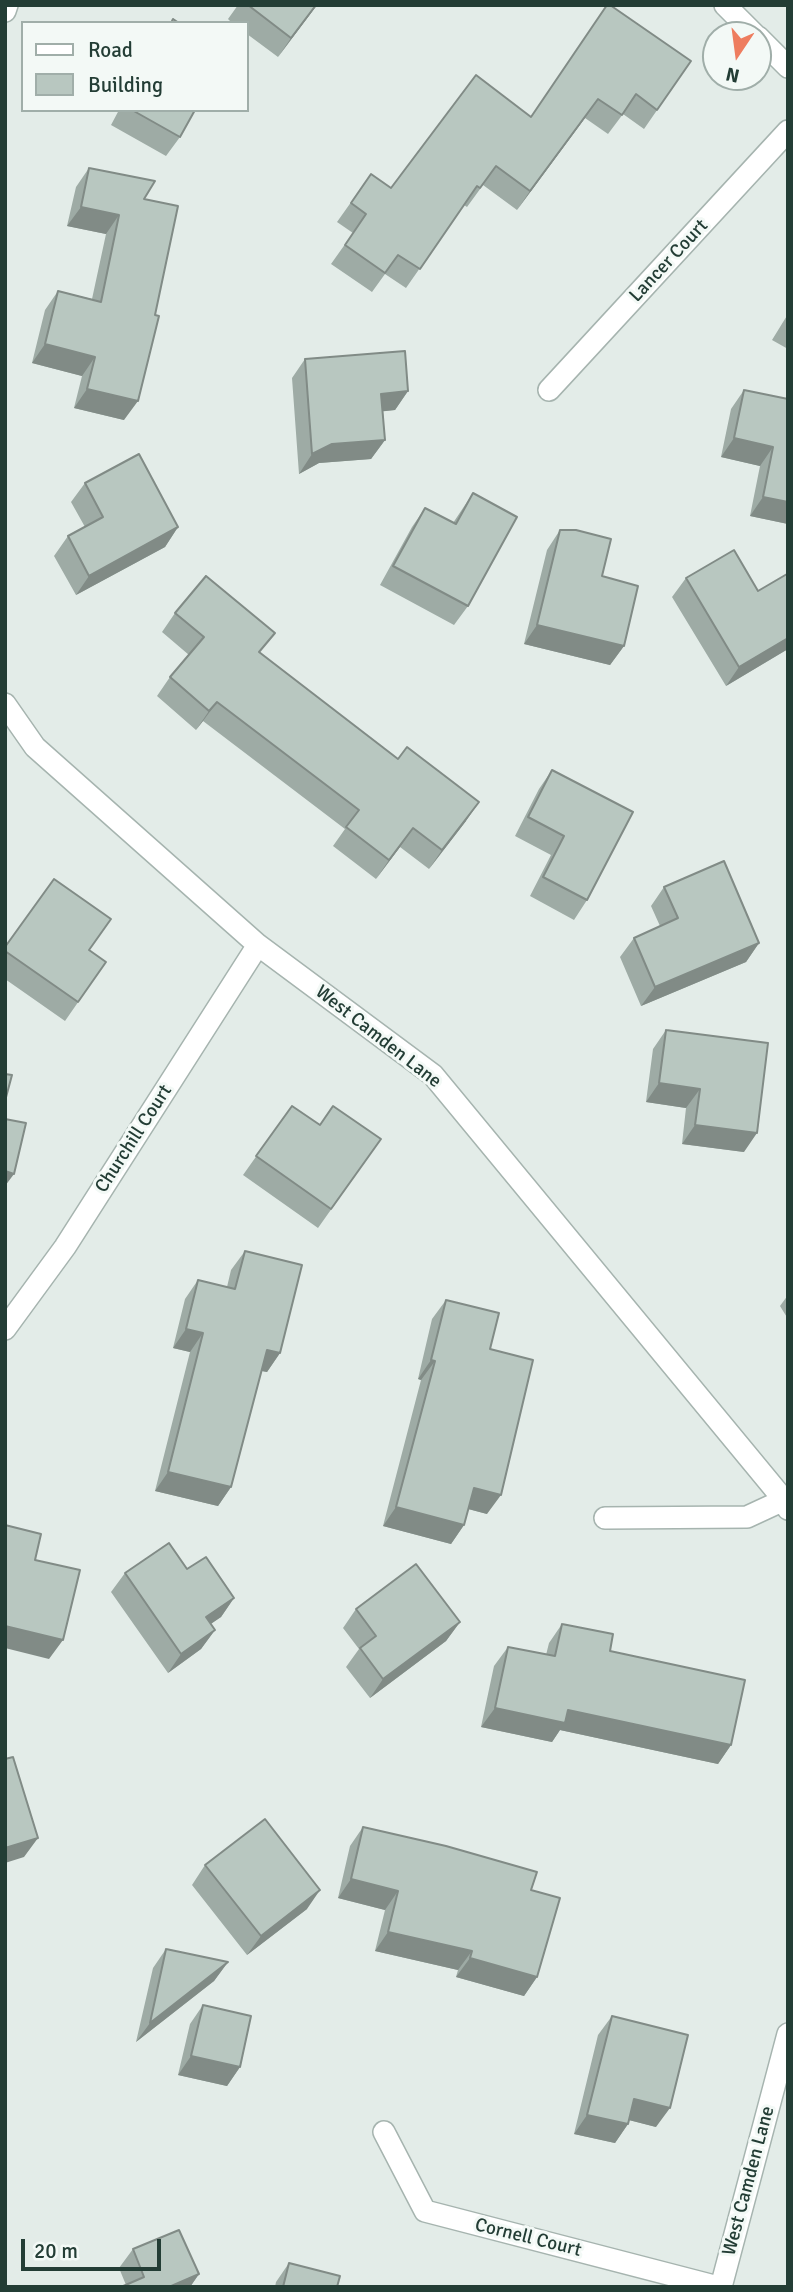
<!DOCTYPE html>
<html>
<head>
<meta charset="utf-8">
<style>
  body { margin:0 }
  #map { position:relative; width:793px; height:2292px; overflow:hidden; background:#e3ece8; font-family:Signika,sans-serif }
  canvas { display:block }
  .frame { position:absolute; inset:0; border:7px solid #233d35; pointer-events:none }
  .legend { position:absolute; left:21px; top:21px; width:228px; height:91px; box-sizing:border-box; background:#f3f9f6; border:2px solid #a0aea9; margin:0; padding:9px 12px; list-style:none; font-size:21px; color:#233d35 }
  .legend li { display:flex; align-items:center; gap:14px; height:35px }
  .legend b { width:35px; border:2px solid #a0aea9 }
  .north { position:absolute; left:702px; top:21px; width:70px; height:70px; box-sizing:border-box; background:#f3f9f6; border:2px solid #a0aea9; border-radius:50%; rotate:193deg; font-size:19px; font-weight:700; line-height:28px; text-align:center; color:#233d35 }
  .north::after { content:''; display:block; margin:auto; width:24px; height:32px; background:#ee7d5f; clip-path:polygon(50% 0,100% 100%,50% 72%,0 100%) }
  .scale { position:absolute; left:21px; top:2239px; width:140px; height:32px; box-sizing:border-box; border:4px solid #233d35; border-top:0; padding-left:9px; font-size:21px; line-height:24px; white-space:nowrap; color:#233d35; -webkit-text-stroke:5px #f3f9f6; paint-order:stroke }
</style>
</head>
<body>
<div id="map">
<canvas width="793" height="2292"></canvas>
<div class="frame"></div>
<ul class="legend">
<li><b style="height:9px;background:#fff"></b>Road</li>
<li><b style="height:19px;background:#b8c7c0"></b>Building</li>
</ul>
<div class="north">N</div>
<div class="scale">20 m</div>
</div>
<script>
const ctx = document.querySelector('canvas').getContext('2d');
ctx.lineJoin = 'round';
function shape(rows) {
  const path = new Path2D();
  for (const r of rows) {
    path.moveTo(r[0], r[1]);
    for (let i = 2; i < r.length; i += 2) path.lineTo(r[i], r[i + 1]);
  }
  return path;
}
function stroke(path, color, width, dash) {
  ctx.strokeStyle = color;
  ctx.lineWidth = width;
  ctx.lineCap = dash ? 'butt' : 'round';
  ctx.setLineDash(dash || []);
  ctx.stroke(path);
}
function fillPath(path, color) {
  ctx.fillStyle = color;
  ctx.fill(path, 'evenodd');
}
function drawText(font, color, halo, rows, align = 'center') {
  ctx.font = font + ' Signika,sans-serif';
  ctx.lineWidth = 6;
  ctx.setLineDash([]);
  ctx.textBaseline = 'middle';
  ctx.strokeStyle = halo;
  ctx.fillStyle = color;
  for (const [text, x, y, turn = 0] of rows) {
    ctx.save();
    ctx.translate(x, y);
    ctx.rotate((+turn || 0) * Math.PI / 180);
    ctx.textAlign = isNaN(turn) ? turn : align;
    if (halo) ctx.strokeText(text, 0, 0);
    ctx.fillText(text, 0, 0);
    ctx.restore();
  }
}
const street = shape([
  [725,5,755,35],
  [5,11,7,5],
  [758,37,788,67],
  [549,390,788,131],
  [5,704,35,747,258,945,433,1075,784,1500,788,1509],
  [5,1329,65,1247,258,945],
  [605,1518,747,1517,788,1498],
  [384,2132,425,2211,718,2287],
  [721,2287,788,2034]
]);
stroke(street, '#a6b4af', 24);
stroke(street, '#fff', 21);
fillPath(shape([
  [238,5,317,5,278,57,247,34,247,23,232,23,228,19],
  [691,61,644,129,623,114,608,134,585,118,517,210,483,185,467,207,464,205,406,288,385,274,372,292,331,264,353,233,337,222,371,174,391,188,531,117],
  [119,110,195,110,180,137,166,156,111,125],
  [89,168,144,199,124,420,74,408,82,376,32,363,45,310,58,291,92,299,106,234,67,226,76,187],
  [788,314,788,349,772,340],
  [305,359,408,391,395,410,383,411,385,440,371,459,319,463,299,474,292,378],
  [744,390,788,399,788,524,750,516,760,466,721,457,731,409],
  [85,483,178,527,165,547,76,595,54,556,68,536,85,527,71,502],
  [473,493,468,606,454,625,380,585,412,527,425,508,453,523],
  [560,530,602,576,624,646,610,665,524,644,547,550],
  [686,578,758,591,788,649,726,686,672,597],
  [175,613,261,653,466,821,429,869,400,847,376,879,333,846,345,829,203,721,196,730,157,696,170,677,189,655,162,632],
  [552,770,587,900,574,920,530,896,551,855,515,836,539,789],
  [664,887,759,943,746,962,641,1006,620,957,634,938,660,926,651,906],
  [5,947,89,950,106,962,65,1021,5,979],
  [666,1030,744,1152,682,1144,686,1108,646,1102,653,1049],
  [292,1106,320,1125,381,1139,318,1228,243,1175],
  [245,1251,280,1353,267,1372,261,1371,231,1487,218,1506,155,1491,190,1352,173,1348,185,1299,198,1280,227,1287,231,1270],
  [788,1295,788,1319,780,1306],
  [446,1300,490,1349,487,1514,468,1509,464,1525,451,1544,383,1526,421,1380,418,1379,432,1319],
  [187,1569,234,1598,221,1617,210,1624,215,1630,201,1649,168,1673,111,1592,125,1573],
  [356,1609,460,1622,446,1641,370,1698,346,1667,359,1649,343,1628],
  [562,1624,610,1651,731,1745,718,1764,560,1730,552,1742,481,1727,494,1666,508,1647,546,1655,549,1643],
  [363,1827,531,1890,537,1977,524,1996,456,1977,458,1970,375,1951,385,1910,338,1898,350,1846],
  [205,1865,307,1909,247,1955,192,1885],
  [166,1949,228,1962,214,1981,136,2042,153,1968],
  [203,2005,240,2067,227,2086,178,2075,190,2024],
  [612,2016,656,2127,629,2120,628,2124,615,2143,574,2134,598,2035],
  [133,2249,199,2274,190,2287,121,2287,126,2285,119,2268],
  [289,2263,337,2287,275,2287,276,2282]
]), '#9eaba5');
fillPath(shape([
  [316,5,317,5,278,57,291,38],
  [598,99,585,118,517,210,530,191],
  [81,207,119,215,106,234,67,226],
  [45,344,95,357,82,376,32,363],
  [87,389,138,401,124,420,74,408],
  [408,391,395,410,368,413,381,394],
  [734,438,773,447,760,466,721,457],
  [385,440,371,459,319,463,299,474,312,454,332,444],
  [763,497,788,502,788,524,750,516],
  [178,527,165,547,76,595,89,576],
  [537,625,624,646,610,665,524,644],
  [788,638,788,649,726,686,739,667],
  [217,702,203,721,196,730,209,711],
  [479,802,466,821,429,869,442,850],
  [413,828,400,847,376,879,389,860],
  [759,943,746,962,641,1006,655,987],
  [659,1083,700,1089,686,1108,646,1102],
  [695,1125,757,1133,744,1152,682,1144],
  [5,1171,14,1174,5,1186],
  [186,1329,203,1333,190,1352,173,1348],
  [267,1350,280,1353,267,1372,253,1369],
  [431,1360,435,1361,421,1380,418,1379],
  [168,1472,231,1487,218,1506,155,1491],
  [474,1488,501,1495,487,1514,461,1507],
  [396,1507,464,1525,451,1544,383,1526],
  [234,1598,221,1617,192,1637,206,1617],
  [460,1622,446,1641,370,1698,383,1679],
  [5,1626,63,1640,49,1659,5,1648],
  [215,1630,201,1649,168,1673,181,1654],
  [495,1708,568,1710,731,1745,718,1764,560,1730,552,1742,481,1727],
  [38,1838,24,1857,5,1863,5,1848],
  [351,1879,398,1891,385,1910,338,1898],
  [320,1890,307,1909,247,1955,261,1936],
  [388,1932,472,1951,458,1970,375,1951],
  [470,1958,537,1977,524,1996,456,1977],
  [228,1962,214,1981,136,2042,150,2023],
  [191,2056,240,2067,227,2086,178,2075],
  [634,2099,670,2108,656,2127,621,2118],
  [587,2115,628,2124,615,2143,574,2134],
  [199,2274,190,2287,169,2287]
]), '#818b86');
const building = shape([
  [248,5,316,5,291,38,248,5],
  [607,5,610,5,691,61,657,110,636,94,622,115,598,99,530,191,496,166,480,188,477,186,420,269,398,255,385,273,345,245,366,214,351,203,371,174,391,188,476,75,531,117,607,5],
  [173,19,179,23,171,23,173,19],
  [132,110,195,110,180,137,132,110],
  [89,168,155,181,144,199,178,206,155,315,159,316,138,401,87,389,95,357,45,344,58,291,101,302,119,215,81,207,89,168],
  [405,351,408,391,381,394,385,440,332,444,312,454,305,359,405,351],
  [744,390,788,399,788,502,763,497,773,447,734,438,744,390],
  [139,454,178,527,89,576,68,536,103,517,85,483,139,454],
  [473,493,517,517,468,606,393,566,425,508,456,524,473,493],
  [560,530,576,530,611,539,602,576,638,586,624,646,537,625,560,530],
  [734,550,758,591,787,574,788,575,788,638,739,667,686,578,734,550],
  [206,576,275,633,259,652,398,759,407,747,479,802,442,850,413,828,389,860,346,827,359,810,217,702,209,711,170,677,204,637,175,613,206,576],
  [552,770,633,812,587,900,543,877,564,836,528,817,552,770],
  [724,861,759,943,655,987,634,938,678,918,664,887,724,861],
  [54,879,111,919,89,950,106,962,78,1002,5,951,5,947,54,879],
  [666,1030,768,1043,757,1133,695,1125,700,1089,659,1083,666,1030],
  [5,1074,12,1075,5,1101,5,1074],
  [292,1106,320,1125,333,1106,381,1139,331,1209,256,1156,292,1106],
  [5,1119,26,1123,14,1174,5,1171,5,1119],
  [245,1251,302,1265,280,1353,267,1350,231,1487,168,1472,203,1333,186,1329,198,1280,235,1289,245,1251],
  [446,1300,499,1313,490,1349,533,1360,501,1495,474,1488,464,1525,396,1507,435,1361,431,1360,446,1300],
  [5,1525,41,1534,35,1560,80,1570,63,1640,5,1626,5,1525],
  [169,1543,187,1569,206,1557,234,1598,206,1617,215,1630,181,1654,125,1573,169,1543],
  [416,1564,460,1622,383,1679,360,1648,376,1636,356,1609,416,1564],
  [562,1624,613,1634,610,1651,745,1680,731,1745,568,1710,565,1723,495,1708,508,1647,555,1656,562,1624],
  [13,1757,38,1838,5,1848,5,1759,13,1757],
  [265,1819,320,1890,261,1936,205,1865,265,1819],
  [363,1827,446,1846,537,1872,531,1890,560,1898,537,1977,470,1958,472,1951,388,1932,398,1891,351,1879,363,1827],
  [166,1949,228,1962,150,2023,166,1949],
  [203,2005,251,2016,240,2067,191,2056,203,2005],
  [612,2016,688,2035,670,2108,634,2099,628,2124,587,2115,612,2016],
  [179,2230,199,2274,169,2287,121,2287,144,2277,133,2249,179,2230],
  [289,2263,340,2276,337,2287,283,2287,289,2263]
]);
fillPath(building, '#b8c7c0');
stroke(building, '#818b86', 2);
drawText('19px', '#233d35', '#f3f9f6', [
  ["Lancer Court",669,261,-47],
  ["West Camden Lane",378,1037,38],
  ["Churchill Court",134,1139,-57],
  ["West Camden Lane",749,2181,-75],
  ["Cornell Court",528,2238,14]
]);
</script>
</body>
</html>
